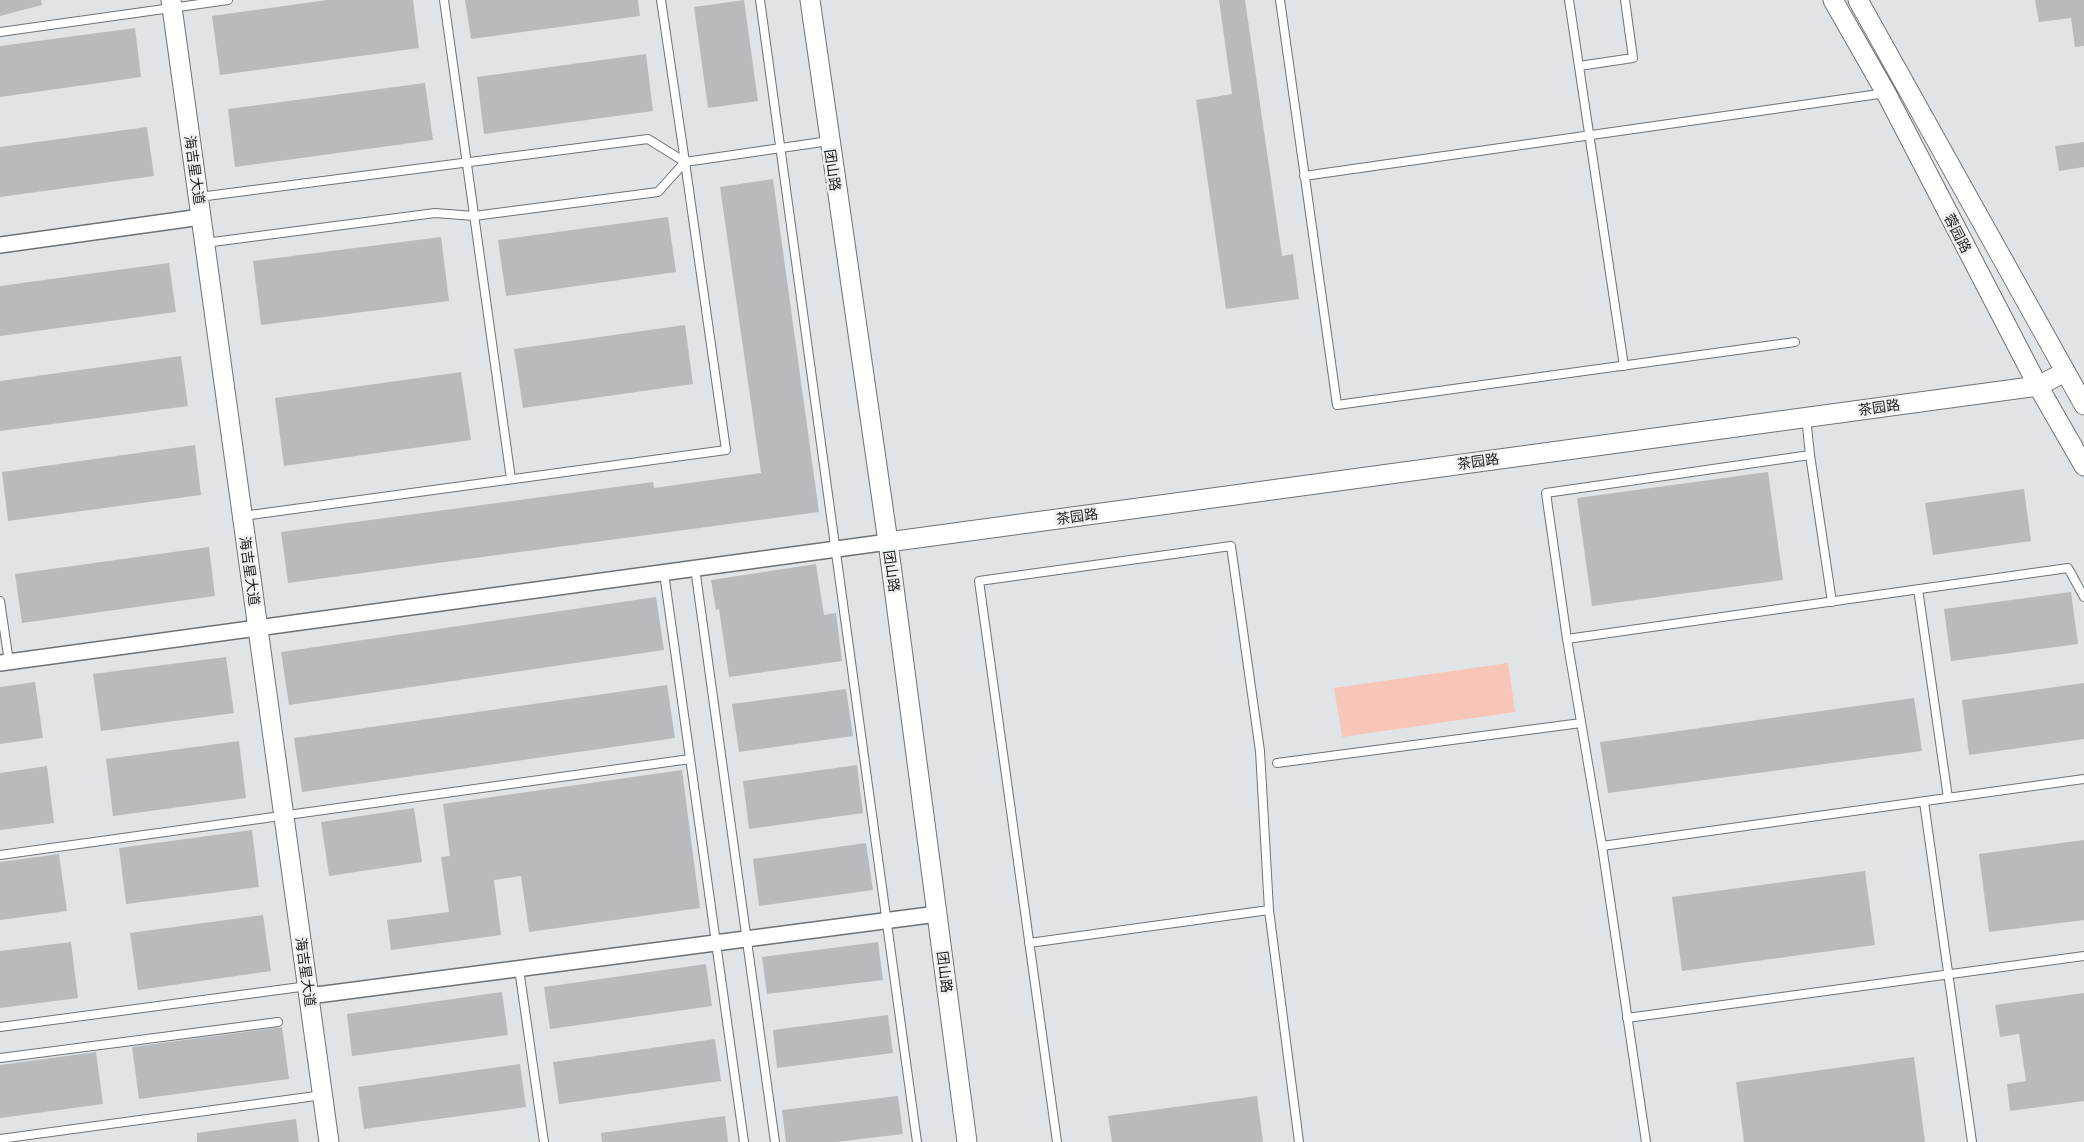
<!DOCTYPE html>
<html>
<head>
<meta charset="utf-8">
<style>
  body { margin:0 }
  canvas { display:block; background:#e1e4e7 }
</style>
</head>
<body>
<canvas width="2084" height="1142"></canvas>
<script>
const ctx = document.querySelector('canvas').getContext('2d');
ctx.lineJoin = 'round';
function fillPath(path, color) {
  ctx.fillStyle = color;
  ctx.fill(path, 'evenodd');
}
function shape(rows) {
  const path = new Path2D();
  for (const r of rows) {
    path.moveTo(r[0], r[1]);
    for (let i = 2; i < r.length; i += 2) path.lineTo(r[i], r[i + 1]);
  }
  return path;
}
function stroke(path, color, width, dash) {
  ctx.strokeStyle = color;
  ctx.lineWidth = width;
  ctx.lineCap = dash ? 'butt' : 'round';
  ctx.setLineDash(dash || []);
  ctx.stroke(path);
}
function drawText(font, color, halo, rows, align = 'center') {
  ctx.font = font + ' Georgia,"Noto Sans SC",serif';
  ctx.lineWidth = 5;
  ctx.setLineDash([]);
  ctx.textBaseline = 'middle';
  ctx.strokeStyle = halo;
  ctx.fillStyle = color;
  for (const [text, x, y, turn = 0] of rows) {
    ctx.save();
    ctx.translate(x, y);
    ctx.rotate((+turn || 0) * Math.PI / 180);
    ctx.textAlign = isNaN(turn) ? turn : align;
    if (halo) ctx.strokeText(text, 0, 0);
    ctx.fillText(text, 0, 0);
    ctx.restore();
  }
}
fillPath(shape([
  [1508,663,1515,712,1342,737,1334,688]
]), '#f7c6b9');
fillPath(shape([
  [0,0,41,0,42,5,0,16],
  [327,0,413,0,419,48,220,75,212,16],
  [465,0,638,0,640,16,471,39],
  [744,0,758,101,708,108,694,7],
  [1219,0,1245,0,1282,256,1293,254,1299,299,1226,309,1196,100,1232,94],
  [2035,0,2084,0,2084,46,2075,47,2071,18,2039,22],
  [135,28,141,77,0,97,0,46],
  [646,54,653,111,484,134,477,77],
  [425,83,433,140,235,167,228,109],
  [147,127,154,176,0,197,0,147],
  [2084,142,2084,167,2059,171,2055,146],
  [773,179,819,512,288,583,281,532,653,482,654,488,761,473,720,187],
  [668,217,676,272,506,296,498,240],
  [441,237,449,301,261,325,253,261],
  [169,263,176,312,0,336,0,286],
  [685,325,693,384,523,408,514,349],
  [181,356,188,406,0,431,0,381],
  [461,372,471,440,284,466,275,398],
  [195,445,201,495,8,521,2,472],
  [1768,472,1783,580,1592,606,1577,498],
  [2024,489,2031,541,1933,555,1925,503],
  [209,547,215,596,22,623,15,574],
  [816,564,824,615,836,613,842,661,729,677,719,609,716,610,711,580],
  [2071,592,2078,644,1951,661,1944,609],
  [656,597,664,650,289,705,281,652],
  [226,657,234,713,101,731,93,674],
  [35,682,43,738,0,744,0,687],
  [2084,683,2084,739,1969,755,1962,700],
  [667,685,675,738,302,792,294,738],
  [846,689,853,736,739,752,732,704],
  [1914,698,1922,751,1608,793,1600,742],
  [239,741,246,798,113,816,106,759],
  [857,765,863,813,749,829,743,781],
  [47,766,54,823,0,830,0,773],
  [682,770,700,908,529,932,521,876,494,880,501,935,391,950,387,920,449,912,441,857,450,856,443,804],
  [414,808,422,862,329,876,321,822],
  [252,830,259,887,126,904,119,848],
  [2084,840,2084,920,1989,932,1979,854],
  [866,843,873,890,759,906,753,859],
  [59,854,67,911,0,920,0,862],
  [1865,871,1875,945,1682,971,1672,897],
  [263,915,271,971,138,990,130,933],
  [71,942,78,998,0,1008,0,951],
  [878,942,883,980,767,994,762,957],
  [706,964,712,1006,550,1029,544,987],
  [502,992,508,1035,352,1056,347,1014],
  [2084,993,2084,1101,2010,1111,2007,1084,2026,1081,2019,1034,2000,1037,1995,1005],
  [888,1015,893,1053,777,1068,773,1030],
  [282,1027,289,1079,139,1099,132,1047],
  [715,1039,721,1081,559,1104,553,1062],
  [96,1052,103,1104,0,1118,0,1065],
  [1914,1057,1925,1142,1744,1142,1736,1082],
  [520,1064,526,1107,364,1129,358,1087],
  [898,1096,903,1134,836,1142,786,1142,782,1110],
  [1257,1096,1263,1142,1112,1142,1108,1116],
  [725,1116,728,1142,602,1142,601,1133],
  [296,1119,299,1142,197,1142,197,1133]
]), '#b8bbbe');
const service = shape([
  [444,0,511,479],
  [661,0,685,162],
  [760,0,917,1142],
  [1280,0,1337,405,1795,342],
  [1569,0,1624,366],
  [0,32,228,0],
  [1579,66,1633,58,1625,0],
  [1304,176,1886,93],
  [199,197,648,139,685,162],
  [205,243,435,213,474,216,658,192,685,162],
  [1810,455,1832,602],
  [243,516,726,450,685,162,829,141],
  [695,568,775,1142],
  [664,573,744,1142],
  [1918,589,1948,798],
  [0,601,9,662],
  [1567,639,2068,568,2084,597],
  [1277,763,1581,723],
  [1924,802,1972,1142],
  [1602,846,1567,639,1546,493,1810,455,1806,417],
  [0,855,690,759],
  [1269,910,1299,1142],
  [1029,943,1269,910,1260,751,1231,546,979,581,1057,1142],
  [519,969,544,1142],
  [1627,1018,2084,956],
  [0,1027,308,986],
  [0,1058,278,1022],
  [0,1139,323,1095],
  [1646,1142,1602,846,2084,779]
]);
const minor = shape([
  [0,245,201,217],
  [0,663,888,542],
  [309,996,937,914]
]);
const tertiary = shape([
  [171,0,329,1142],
  [810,0,888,542,967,1142],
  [1833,0,1886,93,2038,386,2084,466],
  [1858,0,2084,405],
  [888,542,2038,386,2065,372]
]);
stroke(service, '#6f7274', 10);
stroke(minor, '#6f7274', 18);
stroke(tertiary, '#6f7274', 21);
stroke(service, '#fff', 8);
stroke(minor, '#fff', 15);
stroke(tertiary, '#fff', 19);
drawText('14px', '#1c1d1e', '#eef2f4', [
  ["海吉星大道",195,170,82],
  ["团山路",833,170,82],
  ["蓉园路",1958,233,63],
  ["茶园路",1879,407,-8],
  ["茶园路",1478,461,-8],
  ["茶园路",1077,516,-8],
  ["海吉星大道",250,571,82],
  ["团山路",892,571,82],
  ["海吉星大道",306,972,82],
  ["团山路",945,972,83]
]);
</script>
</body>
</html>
